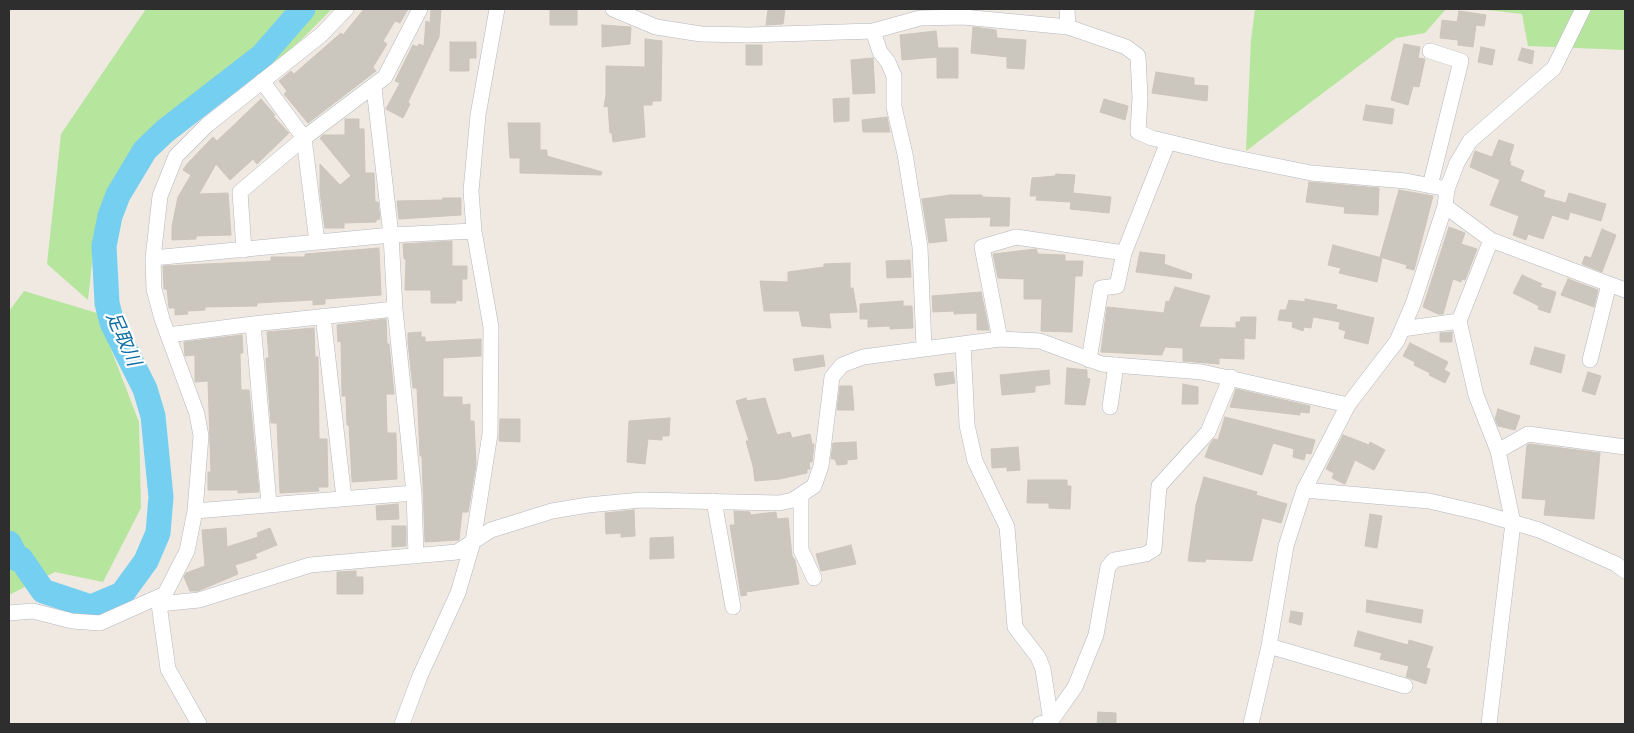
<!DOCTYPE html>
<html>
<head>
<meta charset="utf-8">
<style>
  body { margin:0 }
  #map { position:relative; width:1634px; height:733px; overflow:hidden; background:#efe9e1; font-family:Figtree,sans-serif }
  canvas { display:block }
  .frame { position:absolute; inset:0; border:10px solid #2e2e2e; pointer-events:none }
</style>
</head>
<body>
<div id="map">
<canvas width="1634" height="733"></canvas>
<div class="frame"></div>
</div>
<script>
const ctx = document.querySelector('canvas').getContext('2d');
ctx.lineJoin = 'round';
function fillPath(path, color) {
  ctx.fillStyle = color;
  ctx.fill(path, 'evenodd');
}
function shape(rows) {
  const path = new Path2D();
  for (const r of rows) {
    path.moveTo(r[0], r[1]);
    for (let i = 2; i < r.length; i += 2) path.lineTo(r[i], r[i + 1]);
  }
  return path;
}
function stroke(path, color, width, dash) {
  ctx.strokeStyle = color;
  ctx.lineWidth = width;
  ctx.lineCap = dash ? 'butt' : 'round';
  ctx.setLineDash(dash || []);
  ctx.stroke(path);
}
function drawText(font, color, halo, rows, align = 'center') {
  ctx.font = font + ' Figtree,"Noto Sans JP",sans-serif';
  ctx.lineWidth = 4.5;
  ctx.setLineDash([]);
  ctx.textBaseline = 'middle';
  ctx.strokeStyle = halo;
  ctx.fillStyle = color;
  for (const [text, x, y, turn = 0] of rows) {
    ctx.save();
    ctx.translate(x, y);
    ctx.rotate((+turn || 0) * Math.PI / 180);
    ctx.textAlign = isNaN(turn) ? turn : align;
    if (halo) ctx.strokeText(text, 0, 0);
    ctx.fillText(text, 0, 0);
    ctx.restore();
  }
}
fillPath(shape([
  [146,9,332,9,301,40,246,87,138,139,96,225,88,300,47,264,61,134],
  [1255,9,1446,9,1425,33,1396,38,1246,151,1251,40],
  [1479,9,1625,9,1625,50,1528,46,1522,14],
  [24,291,97,313,139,422,141,508,103,582,55,572,9,595,9,311]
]), '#b6e59e');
stroke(shape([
  [9,543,17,559,21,559,43,591,91,607,122,594,146,561,158,533,161,497,153,416,145,389,112,323,107,303,104,246,110,216,118,195,145,150,165,131,262,56,303,9]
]), '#75cff0', 25);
const building = shape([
  [364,9,408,9,400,23,395,21,383,41,387,44,373,67,376,71,308,123,284,94,287,91,279,81,291,71,294,74,341,33,343,35,364,9],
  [431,9,441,9,439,37,408,102,410,104,403,118,386,109,400,83,395,81,413,45,417,47,419,44,424,46,426,21,430,23,431,9],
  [550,9,577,9,577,25,550,25,550,9],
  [768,9,785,9,783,24,766,25,768,9],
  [1459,11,1486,15,1484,26,1476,25,1473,47,1458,45,1458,40,1440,38,1442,20,1457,22,1459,11],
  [602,25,631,27,630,44,602,47,602,25],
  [973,27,996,30,997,38,1026,40,1024,69,1007,68,1007,57,971,53,973,27],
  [936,31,938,48,958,48,958,78,937,78,937,57,902,60,900,35,936,31],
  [645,39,662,41,661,101,652,101,652,105,643,105,645,137,613,142,612,133,610,133,608,106,604,107,606,95,606,66,645,67,645,39],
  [450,42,476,42,476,58,469,58,469,71,450,71,450,42],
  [1404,44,1420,47,1418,58,1425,59,1419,87,1413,86,1408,105,1391,100,1404,44],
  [746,45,762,45,762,65,746,65,746,45],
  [1481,47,1495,50,1492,65,1478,62,1481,47],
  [1522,48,1534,51,1532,64,1518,60,1522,48],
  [873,58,875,93,853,94,851,60,873,58],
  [1156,72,1194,78,1194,85,1208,86,1207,101,1152,93,1156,72],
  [849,98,849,121,834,122,833,99,849,98],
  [261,99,275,115,273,116,289,133,257,164,253,159,230,180,216,164,199,194,228,193,231,235,196,236,196,239,172,240,172,226,178,197,191,175,183,170,187,164,213,137,217,141,261,99],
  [1104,99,1128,106,1125,120,1100,112,1104,99],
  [1366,105,1394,109,1392,124,1363,120,1366,105],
  [887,117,890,132,863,132,862,120,887,117],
  [345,119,359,119,359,129,364,129,365,173,374,173,375,202,378,202,380,219,376,220,376,222,344,223,344,228,325,228,320,192,320,164,340,185,351,176,320,138,323,135,345,135,345,119],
  [508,123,540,123,540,150,547,150,547,156,602,172,601,175,520,173,520,158,510,158,508,123],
  [1499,140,1514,145,1509,161,1511,162,1510,165,1524,171,1520,181,1545,191,1543,197,1566,203,1569,193,1606,204,1601,221,1570,212,1568,220,1552,215,1543,239,1528,234,1526,240,1513,235,1519,216,1490,205,1500,180,1470,167,1475,151,1492,157,1499,140],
  [1056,174,1075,175,1073,193,1111,197,1109,213,1070,209,1071,202,1036,200,1037,196,1030,196,1032,178,1055,176,1056,174],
  [1309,182,1379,188,1378,215,1344,213,1345,207,1306,202,1309,182],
  [1399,190,1433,196,1414,270,1406,268,1407,265,1380,257,1399,190],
  [951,195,982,195,982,197,1010,198,1009,226,990,226,991,217,944,218,947,241,929,243,922,199,951,195],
  [443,198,461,198,461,215,399,219,397,201,443,200,443,198],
  [1449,227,1465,233,1461,244,1477,249,1465,280,1462,279,1461,282,1453,279,1443,314,1438,314,1423,307,1449,227],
  [1602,229,1616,235,1602,272,1582,264,1585,256,1591,258,1602,229],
  [452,241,452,266,467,266,467,279,462,279,462,301,456,300,456,303,431,303,431,290,405,290,406,259,404,259,403,244,452,241],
  [1333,245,1382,258,1377,282,1339,273,1341,268,1328,265,1333,245],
  [379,248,381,295,325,299,325,304,313,305,313,300,257,303,257,306,205,307,205,310,187,311,188,314,175,315,175,308,169,308,167,289,164,289,163,266,271,261,271,257,305,257,305,254,379,248],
  [1036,249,1038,254,1065,255,1065,261,1083,261,1082,276,1075,276,1072,332,1041,331,1042,299,1024,299,1024,279,998,278,993,254,1036,249],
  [1140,252,1165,255,1164,264,1192,274,1191,279,1136,272,1140,252],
  [910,260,911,277,887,278,886,261,910,260],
  [850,263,850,288,853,288,857,312,829,313,831,328,802,326,799,311,764,311,760,281,788,282,788,272,824,267,824,264,850,263],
  [1522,275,1542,284,1540,287,1556,292,1550,313,1538,309,1539,306,1513,293,1522,275],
  [1568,279,1598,290,1594,307,1561,295,1568,279],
  [1175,287,1210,296,1199,327,1236,328,1236,322,1240,322,1241,317,1256,317,1255,339,1244,338,1244,359,1219,358,1219,364,1183,361,1183,348,1165,347,1162,355,1101,352,1107,307,1164,313,1166,301,1169,302,1175,287],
  [981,292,989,330,977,330,977,313,954,314,954,311,933,312,932,296,981,292],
  [1305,299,1337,305,1336,309,1374,318,1368,344,1344,338,1346,331,1339,329,1340,322,1313,317,1311,328,1304,327,1303,331,1292,327,1293,322,1278,320,1280,310,1286,310,1289,300,1305,302,1305,299],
  [903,301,903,306,912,306,913,328,890,329,890,326,868,327,868,319,860,319,860,304,903,301],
  [386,319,387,344,389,344,394,394,386,394,387,433,396,433,397,479,352,482,349,425,347,425,346,396,342,396,341,341,338,342,337,325,386,319],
  [314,328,315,357,318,357,319,439,327,439,328,487,318,487,319,491,280,493,277,423,271,423,266,360,266,358,269,358,267,332,314,328],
  [421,332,421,337,425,337,425,342,481,339,481,356,443,358,443,397,462,397,462,405,470,404,470,421,474,421,476,465,468,512,462,512,459,540,425,542,422,456,420,456,417,388,413,388,408,342,408,333,421,332],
  [1452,332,1452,342,1440,342,1440,333,1452,332],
  [242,335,243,353,240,353,241,390,249,390,259,492,238,493,238,490,208,490,208,472,211,472,208,381,195,382,195,355,185,356,184,342,242,335],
  [1410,343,1448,362,1444,370,1450,373,1445,383,1429,375,1430,373,1414,365,1415,362,1403,356,1410,343],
  [1535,347,1565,355,1561,373,1530,364,1535,347],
  [823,355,825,366,795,371,793,359,823,355],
  [1067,368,1087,370,1087,378,1090,379,1085,405,1065,404,1067,368],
  [1049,370,1050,384,1035,386,1035,392,1002,395,1000,375,1049,370],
  [953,372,955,383,936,386,934,374,953,372],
  [1588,372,1601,376,1595,395,1582,391,1588,372],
  [1183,384,1198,387,1198,404,1182,404,1183,384],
  [840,386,852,386,854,410,837,410,840,386],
  [1236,389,1310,406,1309,413,1300,412,1300,415,1230,407,1236,389],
  [746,398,747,401,765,398,777,435,790,432,792,438,810,434,812,444,814,444,812,462,809,462,810,469,807,469,807,473,780,479,755,481,753,466,746,441,749,441,736,401,746,398],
  [1498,409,1520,416,1515,430,1498,426,1495,419,1498,409],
  [1225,417,1315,440,1311,454,1306,453,1304,460,1293,457,1294,449,1273,443,1262,475,1205,457,1210,444,1214,439,1218,440,1225,417],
  [670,418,669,436,662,436,662,440,648,439,645,464,627,462,629,421,670,418],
  [500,419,520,419,520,442,499,441,500,419],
  [1343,435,1369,445,1370,442,1385,450,1374,470,1355,460,1345,484,1332,478,1334,473,1326,469,1343,435],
  [856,442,857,459,847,460,847,464,837,465,835,459,831,459,833,443,856,442],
  [1530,444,1600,453,1594,519,1544,515,1546,500,1522,498,1527,445,1530,444],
  [1018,447,1020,470,1007,471,1007,467,992,468,991,449,1018,447],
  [1204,477,1257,492,1256,495,1287,504,1281,523,1262,518,1252,561,1206,559,1205,562,1188,561,1196,505,1204,477],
  [1028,480,1067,480,1067,486,1071,486,1070,509,1049,508,1049,503,1027,503,1028,480],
  [398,504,399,519,377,520,376,506,398,504],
  [634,510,635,536,621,537,621,533,606,534,605,513,634,510],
  [734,511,750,512,750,515,776,512,777,519,788,518,792,556,795,560,799,584,746,592,747,595,741,596,730,525,735,525,734,511],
  [1370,514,1382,516,1377,548,1365,546,1370,514],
  [392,526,406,526,406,546,392,547,392,526],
  [226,528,227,547,258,537,257,533,270,528,277,545,255,554,257,558,235,565,238,574,198,591,190,591,184,577,186,573,205,566,202,530,226,528],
  [673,537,674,558,650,559,650,538,673,537],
  [851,545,856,564,821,571,816,554,851,545],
  [356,571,356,577,363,577,363,594,337,594,337,572,356,571],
  [1367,600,1423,610,1421,623,1366,612,1367,600],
  [1291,611,1303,613,1301,625,1289,622,1291,611],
  [1358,631,1408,645,1409,640,1433,647,1426,668,1430,669,1426,684,1406,677,1409,666,1380,659,1382,653,1354,646,1358,631],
  [1098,712,1116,713,1116,724,1097,724,1098,712]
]);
fillPath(building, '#cbc7bf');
stroke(building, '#cbc5ba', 1);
const street = shape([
  [613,9,656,27,701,34,748,35,873,31,920,18,963,17,1068,27,1126,47,1138,56,1140,98,1138,132,1152,138,1222,155,1311,173,1406,181,1447,189],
  [1067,9,1068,27],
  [873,31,880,52,888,62,894,76,894,107,905,154,920,247,924,348],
  [1430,51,1461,61,1430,186],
  [262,81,304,138,317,242],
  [374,88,391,235,395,309,414,493,416,556],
  [1445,206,1491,240,1625,290],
  [244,250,240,192,304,138,385,77,420,9],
  [153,258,391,235,474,231],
  [323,316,344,498],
  [253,324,269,504],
  [1402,329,1459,321],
  [168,335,253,324,395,309],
  [1000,339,982,247,1016,237,1124,253,1168,142],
  [963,344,967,425,975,461,1007,527,1015,627,1038,657,1043,669,1051,721,1040,724],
  [1089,360,1101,288,1117,286,1124,253],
  [1590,360,1609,284],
  [1110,407,1116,365],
  [1498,451,1528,434,1625,447],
  [1304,490,1429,501,1481,513,1539,530,1616,564,1625,571],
  [801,496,801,550,814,578],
  [714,501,733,607],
  [195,511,414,493],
  [165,594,159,604,199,600,310,565,457,552,491,530,552,511,588,505,641,500,779,503,793,500,814,486,821,466,832,377,842,365,863,357,1000,339,1040,341,1102,364,1202,372,1348,405],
  [159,604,168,669,199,724],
  [9,613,33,611,72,621,100,623,165,594,187,551,195,511,201,436,197,414,162,319,154,289,153,258,160,196,176,156,207,125,321,35,346,9],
  [1269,646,1405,686],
  [1051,721,1075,687,1096,635,1108,567,1114,560,1146,554,1154,549,1159,486,1208,432,1231,377],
  [402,724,420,676,458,593,473,542,490,434,491,327,474,231,471,191,478,115,497,9],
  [1251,724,1269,646,1286,546,1304,490,1348,405,1397,341,1413,304,1445,206,1447,189,1457,163,1470,141,1554,68,1583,9],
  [1489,724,1513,523,1498,451,1476,395,1459,321,1491,240]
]);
stroke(street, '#b4b7c1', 16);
stroke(street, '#fff', 15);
drawText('italic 19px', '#0d6fa3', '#fff', [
  ["足取川",123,339,66]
]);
</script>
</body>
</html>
